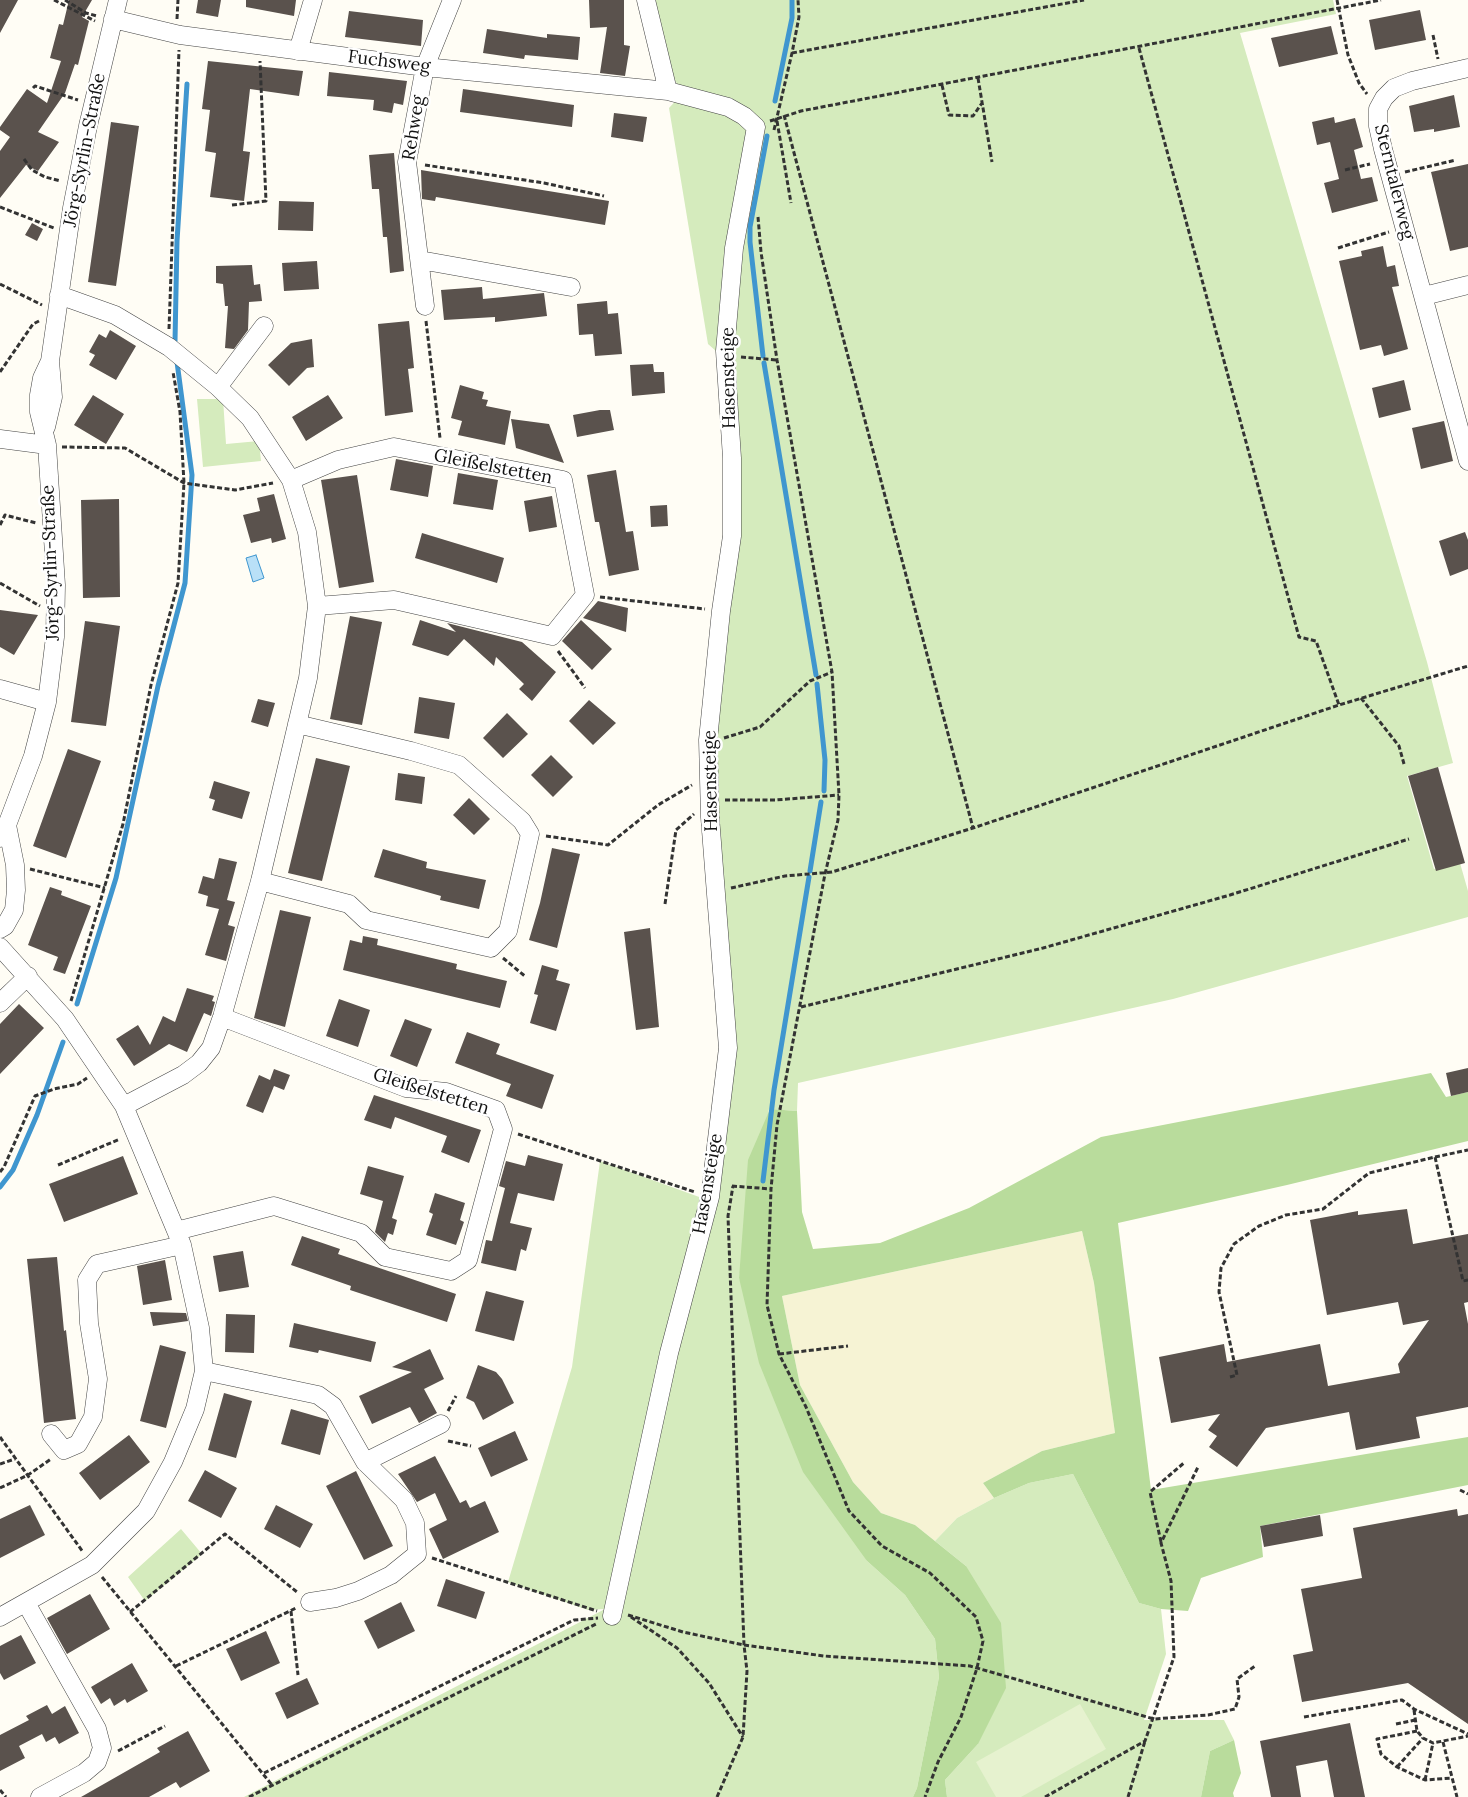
<!DOCTYPE html>
<html>
<head>
<meta charset="utf-8">
<style>
  body { margin:0 }
  canvas { display:block; background:#fffdf5 }
</style>
</head>
<body>
<canvas width="1468" height="1797"></canvas>
<script>
const ctx = document.querySelector('canvas').getContext('2d');
ctx.lineJoin = 'round';
function fillPath(path, color) {
  ctx.fillStyle = color;
  ctx.fill(path, 'evenodd');
}
function shape(rows) {
  const path = new Path2D();
  for (const r of rows) {
    path.moveTo(r[0], r[1]);
    for (let i = 2; i < r.length; i += 2) path.lineTo(r[i], r[i + 1]);
  }
  return path;
}
function stroke(path, color, width, dash) {
  ctx.strokeStyle = color;
  ctx.lineWidth = width;
  ctx.lineCap = dash ? 'butt' : 'round';
  ctx.setLineDash(dash || []);
  ctx.stroke(path);
}
function drawText(font, color, halo, rows, align = 'center') {
  ctx.font = font + ' Lora,serif';
  ctx.lineWidth = 5;
  ctx.setLineDash([]);
  ctx.textBaseline = 'middle';
  ctx.strokeStyle = halo;
  ctx.fillStyle = color;
  for (const [text, x, y, turn = 0] of rows) {
    ctx.save();
    ctx.translate(x, y);
    ctx.rotate((+turn || 0) * Math.PI / 180);
    ctx.textAlign = isNaN(turn) ? turn : align;
    if (halo) ctx.strokeText(text, 0, 0);
    ctx.fillText(text, 0, 0);
    ctx.restore();
  }
}
fillPath(shape([
  [1082,1231,1094,1283,1115,1433,1042,1451,983,1483,994,1498,957,1518,935,1541,915,1525,881,1513,853,1482,800,1385,782,1296]
]), '#f6f3d4');
fillPath(shape([
  [655,0,1333,0,1336,14,1240,33,1427,662,1453,763,1407,776,1434,869,1460,863,1468,891,1468,917,1173,999,798,1083,797,1111,769,1109,739,1278,867,1561,905,1595,935,1639,939,1677,917,1788,913,1797,244,1797,605,1609,588,1610,508,1582,572,1367,600,1161,713,1202,732,1048,712,776,725,612,733,366,708,344,669,108,683,93,674,79],
  [197,399,223,399,226,444,259,441,261,461,203,467],
  [1073,1474,1139,1603,1161,1609,1166,1654,1144,1720,1224,1720,1234,1740,1210,1751,1201,1797,947,1797,945,1780,978,1744,966,1566,935,1541,957,1518,994,1498,1029,1483],
  [181,1529,202,1554,145,1601,128,1577]
]), '#d5ebbd');
fillPath(shape([
  [1431,1073,1446,1097,1468,1092,1468,1141,1287,1185,1118,1223,1151,1490,1468,1437,1468,1485,1260,1526,1263,1557,1201,1578,1188,1611,1161,1609,1139,1603,1073,1474,1029,1483,994,1498,983,1483,1042,1451,1115,1433,1094,1283,1082,1231,782,1296,800,1385,853,1482,881,1513,915,1525,966,1566,1001,1623,1006,1688,978,1744,945,1780,947,1797,913,1797,917,1788,939,1677,935,1639,905,1595,867,1561,803,1472,759,1363,739,1278,748,1160,770,1109,797,1111,802,1212,813,1249,880,1243,969,1208,1101,1137],
  [1234,1740,1241,1773,1233,1793,1234,1797,1201,1797,1210,1751]
]), '#b9dc9c');
fillPath(shape([
  [1080,1704,1106,1749,1021,1797,996,1797,976,1762]
]), '#e6f2cf');
const water = shape([
  [256,555,264,578,253,582,246,558,256,555]
]);
fillPath(water, '#b9e0f7');
stroke(water, '#3f96cf', 1);
stroke(shape([
  [775,101,792,18,792,0],
  [175,341,177,241,187,84],
  [763,356,750,242,750,227,767,136],
  [764,363,816,675],
  [817,684,825,760,824,791],
  [810,871,821,802],
  [77,1004,116,878,158,686,185,583,192,475,177,362],
  [763,1181,774,1090,809,877],
  [0,1187,13,1170,37,1115,63,1042]
]), '#3f96cf', 5);
fillPath(shape([
  [0,0,18,0,0,33],
  [69,0,92,0,82,17,89,21,78,65,75,64,65,93,38,132,59,142,38,171,26,165,0,198,0,151,10,137,0,130,0,127,27,89,47,103,61,61,50,58,59,24,63,25],
  [198,0,221,0,218,17,196,13],
  [246,0,296,0,294,16,246,7],
  [589,0,624,0,624,45,630,46,625,76,600,73,607,27,590,28],
  [1420,10,1426,40,1375,50,1369,20],
  [349,11,423,20,421,46,345,37],
  [1331,26,1338,54,1279,67,1271,38],
  [487,29,547,38,547,34,580,37,578,60,525,55,524,59,483,53],
  [208,61,303,71,299,96,250,89,243,151,250,152,244,201,210,197,216,153,205,151,210,110,202,109],
  [329,72,407,81,403,105,394,103,392,113,373,110,374,100,327,96],
  [463,89,574,105,572,127,460,112],
  [1454,95,1460,127,1434,132,1434,129,1414,132,1409,106],
  [614,113,647,117,643,142,611,137],
  [1334,117,1335,123,1355,118,1363,147,1354,150,1361,179,1372,177,1378,201,1332,213,1324,183,1339,179,1330,142,1317,145,1312,122],
  [111,122,139,126,116,286,88,282],
  [394,153,404,271,390,273,387,237,383,237,379,189,372,189,369,155],
  [1468,164,1468,247,1450,251,1431,172],
  [421,170,609,201,605,225,436,197,435,201,422,199],
  [279,201,314,202,313,231,278,230],
  [32,223,43,229,37,241,25,235],
  [1383,246,1387,267,1395,265,1399,286,1392,287,1408,349,1384,356,1381,345,1360,350,1339,261,1362,256,1361,251],
  [317,261,319,289,284,291,282,263],
  [252,265,254,285,260,284,262,301,249,302,248,330,234,349,225,348,228,306,225,306,223,284,216,283,216,266],
  [482,287,483,299,544,293,547,316,495,322,495,317,444,320,441,290],
  [607,301,608,314,618,313,622,354,595,356,593,334,579,335,577,304],
  [409,321,414,368,408,369,413,412,385,416,378,324],
  [110,330,136,346,116,380,89,365,95,355,89,352,99,334,106,338],
  [312,339,314,367,307,368,289,386,268,365,291,343],
  [653,364,654,372,664,372,665,393,632,396,630,365],
  [1404,380,1411,410,1379,418,1372,388],
  [460,385,484,392,482,399,488,400,486,406,511,411,505,445,458,435,462,421,451,418],
  [93,395,124,414,106,444,74,425],
  [328,395,343,418,306,441,292,417],
  [600,410,610,410,614,430,577,437,573,415],
  [511,419,549,424,564,463,516,448],
  [1444,421,1453,461,1421,469,1412,428],
  [396,459,433,466,428,497,390,490],
  [616,470,626,532,633,531,639,570,609,576,599,522,595,522,587,475],
  [458,473,498,480,493,510,453,504],
  [357,475,374,582,339,588,321,480],
  [274,494,286,539,272,543,271,538,251,543,243,515,260,511,257,498],
  [552,496,557,527,529,532,524,501],
  [119,499,120,597,83,598,81,500],
  [667,505,668,526,651,527,650,506],
  [1465,532,1468,540,1468,569,1450,576,1439,541],
  [422,533,504,558,497,583,415,558],
  [598,601,628,608,626,632,583,618],
  [0,610,38,615,14,655,0,647],
  [350,616,382,622,362,725,330,719],
  [420,620,456,632,447,623,522,642,556,672,532,701,519,689,524,684,496,657,494,666,464,639,448,656,412,645],
  [581,620,612,649,592,670,562,641],
  [85,621,120,626,106,726,71,722],
  [419,697,455,703,449,739,414,733],
  [258,699,275,703,268,727,251,722],
  [589,700,616,723,593,745,569,721],
  [507,713,528,734,503,758,483,738],
  [68,749,101,761,66,858,33,846],
  [551,755,573,777,553,797,531,775],
  [316,758,350,766,322,881,288,873],
  [1438,767,1465,863,1436,871,1408,776],
  [398,773,425,777,422,804,395,800],
  [214,781,250,792,242,819,212,810,215,800,209,798],
  [469,798,490,819,474,835,453,815],
  [552,848,580,854,557,948,529,940,540,903],
  [383,849,427,862,426,868,486,880,479,909,440,900,441,896,374,877],
  [219,858,237,862,227,900,235,902,228,925,235,927,226,961,205,955,219,909,206,906,208,896,198,893,203,876,214,879],
  [50,887,62,891,61,895,91,906,65,974,53,970,58,957,28,945],
  [280,910,311,917,285,1027,254,1018],
  [650,928,659,1027,636,1030,624,932],
  [363,936,378,939,377,945,457,964,456,969,507,981,500,1008,343,970,350,940,362,943],
  [542,965,559,970,556,980,570,984,556,1031,530,1023,538,995,534,994],
  [187,988,214,996,212,1001,215,1002,211,1016,204,1013,187,1052,169,1044,134,1066,116,1039,138,1025,150,1045,163,1016,175,1022],
  [339,999,370,1010,358,1047,326,1036],
  [19,1004,44,1028,0,1074,0,1024],
  [405,1019,432,1029,417,1067,390,1056],
  [467,1032,500,1044,496,1054,554,1075,542,1109,506,1096,511,1084,455,1063],
  [1468,1068,1468,1092,1451,1096,1446,1073],
  [274,1069,290,1075,284,1090,274,1086,263,1113,246,1106,259,1075,270,1080],
  [374,1095,481,1130,469,1163,441,1152,447,1136,395,1117,391,1129,364,1120],
  [528,1155,563,1164,554,1201,518,1193,510,1223,532,1228,526,1251,521,1249,516,1271,481,1263,486,1240,492,1241,497,1220,505,1188,499,1186,506,1161,525,1166],
  [123,1156,138,1194,64,1222,49,1184],
  [368,1166,404,1176,392,1218,397,1220,393,1235,388,1233,385,1242,375,1232,383,1201,360,1194],
  [435,1193,465,1203,460,1220,464,1222,456,1245,426,1235,433,1214,429,1212],
  [1407,1209,1413,1244,1468,1234,1468,1302,1464,1303,1468,1324,1468,1407,1416,1417,1420,1438,1356,1450,1349,1412,1266,1428,1237,1467,1209,1447,1217,1436,1208,1430,1220,1414,1171,1423,1159,1357,1224,1344,1227,1362,1320,1344,1328,1386,1400,1373,1398,1364,1429,1320,1403,1325,1398,1302,1327,1315,1310,1220,1358,1211,1358,1215],
  [302,1236,340,1249,338,1254,456,1294,447,1322,350,1290,351,1286,291,1265],
  [243,1251,249,1287,219,1292,213,1256],
  [57,1257,64,1331,66,1330,76,1419,44,1423,27,1259],
  [165,1260,172,1300,143,1305,137,1266],
  [486,1291,524,1301,514,1341,475,1331],
  [150,1312,186,1313,188,1321,153,1326],
  [226,1314,255,1315,254,1353,225,1352],
  [294,1323,376,1342,371,1362,319,1350,318,1353,289,1347],
  [160,1345,186,1352,166,1428,140,1421],
  [430,1349,444,1379,424,1389,437,1413,419,1423,410,1407,372,1424,359,1396,412,1372,392,1367],
  [478,1365,496,1372,502,1379,514,1403,483,1420,474,1402,466,1398],
  [224,1393,252,1401,236,1458,208,1450],
  [291,1409,329,1420,320,1455,281,1444],
  [515,1431,528,1460,491,1477,478,1448],
  [129,1435,150,1462,100,1500,79,1473],
  [435,1456,460,1503,466,1500,470,1508,485,1501,499,1532,443,1559,429,1529,447,1520,435,1493,417,1502,398,1474],
  [205,1470,237,1488,221,1518,188,1501],
  [356,1471,393,1546,364,1560,326,1486],
  [30,1505,45,1535,0,1558,0,1519],
  [276,1505,313,1524,300,1548,264,1529],
  [1457,1509,1458,1516,1468,1514,1468,1724,1408,1683,1302,1702,1293,1655,1313,1651,1301,1589,1362,1578,1353,1528],
  [1320,1515,1323,1536,1264,1547,1260,1526],
  [446,1579,485,1592,476,1619,437,1606],
  [90,1594,110,1629,67,1654,47,1618],
  [401,1602,415,1631,378,1649,364,1621],
  [266,1631,280,1663,241,1681,226,1649],
  [21,1635,36,1663,4,1680,0,1673,0,1646],
  [132,1663,148,1691,127,1703,125,1699,114,1706,110,1698,101,1704,91,1687],
  [307,1678,319,1704,287,1719,275,1693],
  [47,1705,52,1714,65,1706,79,1733,59,1744,55,1737,46,1742,42,1734,19,1746,25,1758,0,1771,0,1735,29,1720,26,1716],
  [1350,1723,1365,1797,1334,1797,1327,1760,1296,1766,1301,1797,1271,1797,1260,1741],
  [188,1731,210,1771,180,1788,176,1782,149,1797,81,1797,160,1752,157,1748]
]), '#5a524d');
const minor = shape([
  [646,0,668,91],
  [113,19,180,35,425,67,668,91,728,107,744,116,756,127,734,248,725,351,732,458,732,536,721,611,708,740,710,817,728,1048,710,1197,669,1353,612,1616],
  [298,51,313,0],
  [1468,68,1412,81,1394,88,1384,98,1378,109,1378,126,1383,149,1468,461],
  [420,260,571,287],
  [59,295,115,315,169,347,218,387,250,418,291,480,307,532,317,606,308,678,260,881,222,1017,211,1048,199,1063,183,1075,124,1106],
  [1424,296,1468,285],
  [425,306,407,162,425,67,452,0],
  [218,387,264,326],
  [46,427,53,397,50,361,72,208,88,126,118,0],
  [0,439,47,445],
  [291,480,338,460,394,447,563,480,585,595,552,636,394,600,317,606],
  [0,689,47,702],
  [0,838,7,825,33,756,47,702,55,637,56,585,47,445,39,412,39,395,42,378,50,361],
  [260,881,349,904,366,920,491,948,508,931,530,834,522,821,459,765,411,751,297,724],
  [0,929,5,926,14,910,16,890,15,865,7,825],
  [0,947,65,1019,124,1106,182,1245,200,1328,204,1371,195,1409,173,1462,146,1511,92,1565,0,1617],
  [0,1003,28,976],
  [176,1231,274,1206,361,1233,385,1257,451,1271,468,1260,503,1129,496,1110,446,1092,406,1088,222,1017],
  [204,1371,318,1395,333,1406,365,1462,404,1500,415,1523,417,1554,391,1575,358,1591,336,1598,310,1602],
  [51,1434,64,1450,78,1444,93,1417,98,1379,89,1323,87,1280,97,1264,182,1245],
  [365,1462,441,1424],
  [26,1603,97,1729,102,1748,97,1762,84,1773,40,1797]
]);
stroke(minor, '#444', 19);
stroke(shape([
  [54,0,95,21],
  [65,0,86,13,97,16],
  [1337,0,1348,55,1359,83,1367,94],
  [177,19,178,0],
  [1433,35,1438,59],
  [1139,48,1299,637,1316,641,1339,705],
  [792,53,1084,0],
  [978,78,992,162],
  [942,85,949,115,973,116,982,103],
  [33,88,35,86,78,100],
  [784,115,973,828],
  [770,121,801,111,1381,0],
  [777,121,791,203],
  [774,130,792,53,799,17,798,0],
  [24,159,32,170,45,177,61,181],
  [425,165,544,183,604,196],
  [1345,170,1370,164],
  [1405,172,1456,160],
  [232,205,266,201,260,61],
  [0,207,54,228],
  [758,217,761,252,777,360,832,672,839,795,838,820,825,874,777,1125,771,1189,767,1305,779,1354,806,1407,849,1511,882,1546,930,1573,976,1617,983,1641,977,1668,961,1717,938,1762,925,1797],
  [1338,248,1389,232],
  [0,284,42,305],
  [426,321,440,438],
  [169,329,179,50],
  [741,357,777,360],
  [0,372,33,324,39,321],
  [62,447,125,448,184,483,235,490,273,483],
  [0,525,5,515,36,523],
  [0,583,40,606],
  [600,597,705,609],
  [558,651,585,688],
  [1361,698,1399,746,1404,764],
  [724,738,760,727,810,681,832,672],
  [725,800,775,800,839,795],
  [546,836,608,845,658,805,692,785],
  [30,869,105,888],
  [731,888,785,876,832,872,973,828,1339,705,1468,666],
  [665,904,676,830,694,814],
  [503,958,526,977],
  [71,1001,123,824,151,685,178,583,184,483,180,412,173,372],
  [801,1007,1043,948,1230,895,1409,839],
  [518,1134,695,1192],
  [1435,1157,1468,1150],
  [58,1165,120,1139],
  [0,1172,4,1167,35,1096,54,1089,78,1084,87,1078],
  [732,1186,771,1189],
  [779,1354,848,1346],
  [1230,1377,1237,1375,1219,1292,1221,1268,1234,1244,1259,1226,1286,1215,1323,1209,1369,1173,1435,1157,1463,1281,1468,1280],
  [448,1411,456,1396],
  [0,1437,83,1552],
  [448,1441,471,1446],
  [0,1464,15,1459],
  [0,1488,28,1475,51,1459],
  [1460,1490,1468,1494],
  [1161,1542,1150,1492,1185,1462],
  [432,1558,597,1611],
  [102,1577,272,1785],
  [291,1611,298,1675],
  [130,1612,225,1534,297,1592],
  [628,1615,683,1632,744,1645,824,1656,970,1666,1154,1719,1208,1715,1235,1709,1239,1697,1237,1679,1255,1666],
  [631,1617,677,1648,709,1683,743,1737],
  [176,1666,296,1608],
  [1414,1710,1417,1731,1423,1738,1433,1743,1468,1736],
  [1304,1717,1402,1700,1414,1709,1468,1734],
  [1396,1724,1415,1720],
  [1417,1731,1377,1739,1381,1754,1397,1767,1425,1780,1452,1778],
  [1443,1742,1457,1797],
  [118,1751,165,1726],
  [1397,1767,1423,1738],
  [264,1773,574,1620,598,1618],
  [1425,1780,1433,1743],
  [0,1790,6,1797],
  [249,1797,598,1623],
  [717,1797,743,1737,747,1671,744,1645,728,1216,733,1186],
  [1045,1797,1145,1741,1174,1657,1171,1581,1161,1543,1198,1467],
  [1128,1797,1145,1741]
]), '#333', 3, [5, 2.5]);
stroke(minor, '#fff', 18);
drawText('18px', '#111', '#fff', [
  ["Fuchsweg",389,62,7],
  ["Rehweg",414,128,-81],
  ["Jörg-Syrlin-Straße",85,150,-79],
  ["Sterntalerweg",1394,182,76],
  ["Hasensteige",729,378,-91],
  ["Gleißelstetten",493,467,11],
  ["Jörg-Syrlin-Straße",51,563,-92],
  ["Hasensteige",711,781,-91],
  ["Gleißelstetten",431,1092,17],
  ["Hasensteige",708,1184,-80]
]);
</script>
</body>
</html>
